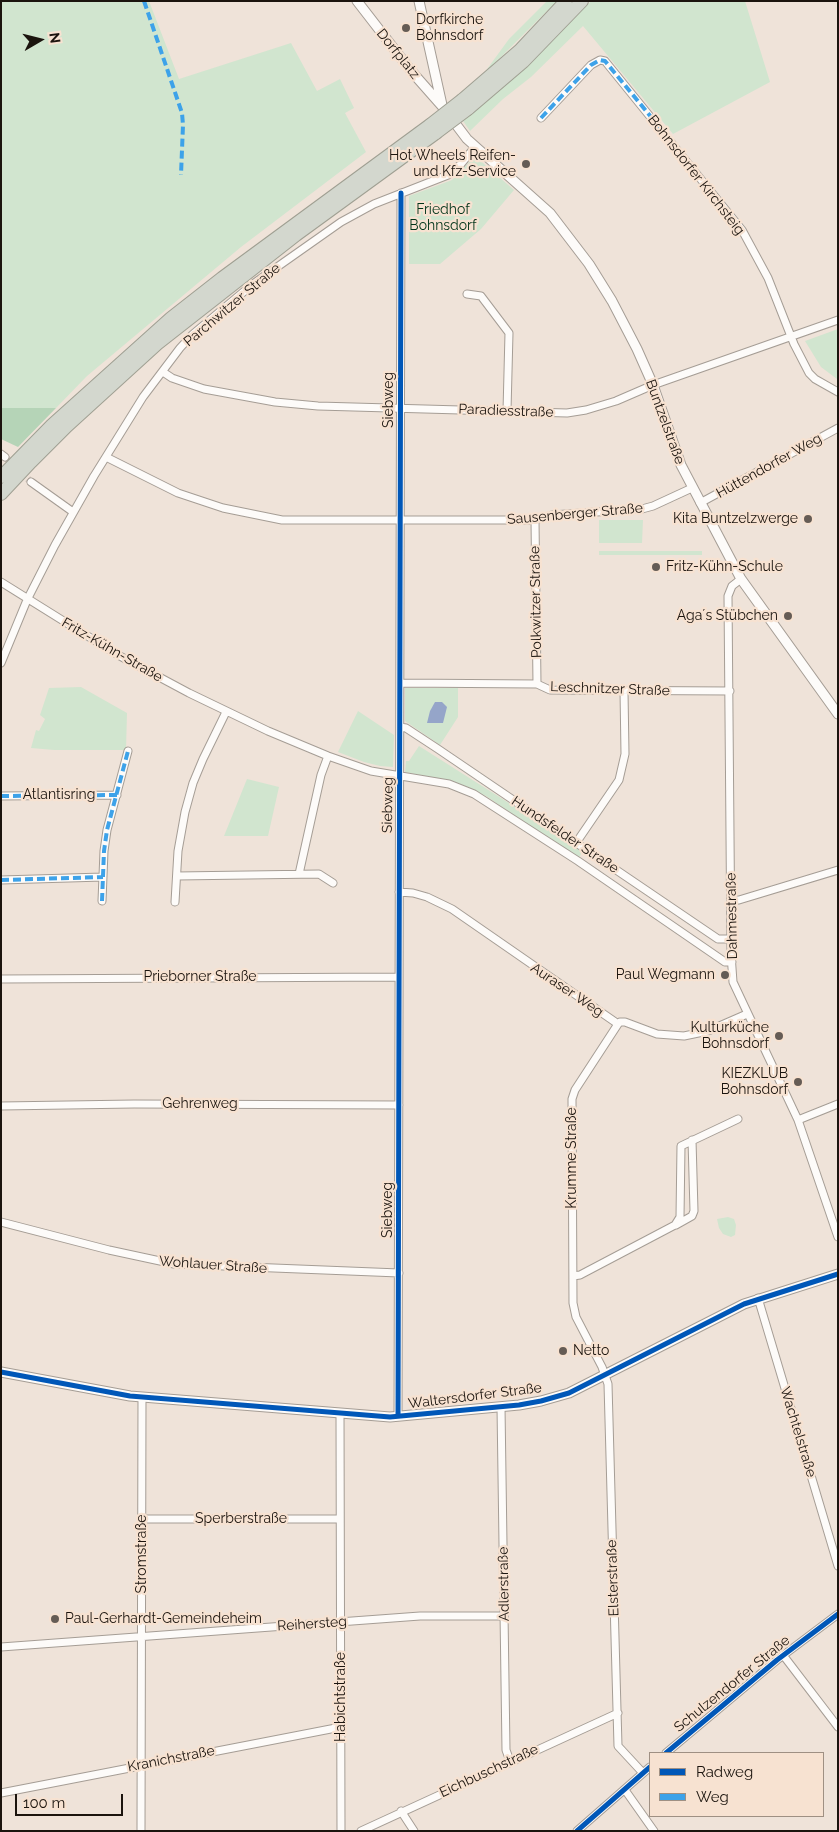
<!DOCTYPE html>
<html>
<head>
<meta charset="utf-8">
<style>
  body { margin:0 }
  #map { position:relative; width:839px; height:1832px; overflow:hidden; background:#efe3d9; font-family:Raleway,sans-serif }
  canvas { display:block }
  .frame { position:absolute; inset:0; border:2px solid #1b140e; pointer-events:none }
  .legend { position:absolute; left:649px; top:1752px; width:175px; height:65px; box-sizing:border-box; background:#f7e2d1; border:1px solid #9f9083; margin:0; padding:6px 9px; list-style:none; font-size:15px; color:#1b140e }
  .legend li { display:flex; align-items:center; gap:10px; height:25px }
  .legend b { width:25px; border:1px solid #9f9083 }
  .north { position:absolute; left:15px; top:15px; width:50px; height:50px; -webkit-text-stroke:4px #f7e2d1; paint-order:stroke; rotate:82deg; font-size:14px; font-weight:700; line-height:20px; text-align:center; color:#1b140e }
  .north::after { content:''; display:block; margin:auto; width:18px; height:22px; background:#1b140e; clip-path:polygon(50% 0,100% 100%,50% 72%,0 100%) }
  .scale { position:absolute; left:15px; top:1794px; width:108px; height:22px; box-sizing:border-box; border:2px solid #1b140e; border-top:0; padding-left:6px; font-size:15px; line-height:18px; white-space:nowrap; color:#1b140e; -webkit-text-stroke:4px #f7e2d1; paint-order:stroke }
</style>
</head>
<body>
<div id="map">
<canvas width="839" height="1832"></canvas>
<div class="frame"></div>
<ul class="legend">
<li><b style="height:6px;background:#0057b8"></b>Radweg</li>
<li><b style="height:6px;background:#3da2e9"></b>Weg</li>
</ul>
<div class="north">N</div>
<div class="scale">100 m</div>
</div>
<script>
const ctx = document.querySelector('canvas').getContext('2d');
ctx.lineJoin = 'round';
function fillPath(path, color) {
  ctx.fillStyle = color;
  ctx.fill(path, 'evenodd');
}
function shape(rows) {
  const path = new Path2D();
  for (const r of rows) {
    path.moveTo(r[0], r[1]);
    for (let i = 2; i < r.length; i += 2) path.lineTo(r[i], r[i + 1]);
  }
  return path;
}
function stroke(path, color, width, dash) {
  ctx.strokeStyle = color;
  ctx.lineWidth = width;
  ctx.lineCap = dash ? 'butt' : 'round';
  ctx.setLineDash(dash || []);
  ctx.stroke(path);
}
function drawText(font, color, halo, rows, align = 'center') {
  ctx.font = font + ' Raleway,sans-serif';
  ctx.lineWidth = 4.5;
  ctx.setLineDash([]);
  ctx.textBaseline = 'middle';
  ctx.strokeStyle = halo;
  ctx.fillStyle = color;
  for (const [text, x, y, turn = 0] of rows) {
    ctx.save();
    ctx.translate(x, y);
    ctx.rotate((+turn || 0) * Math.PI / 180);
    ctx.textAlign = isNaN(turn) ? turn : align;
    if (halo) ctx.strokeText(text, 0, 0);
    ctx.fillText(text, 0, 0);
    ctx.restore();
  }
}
fillPath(shape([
  [1,1,149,1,179,79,291,43,317,91,340,79,354,108,345,113,366,152,241,247,87,376,56,408,1,408],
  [547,1,557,1,482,76,509,39],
  [591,1,745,1,770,82,673,134,583,26,531,77,503,99,470,131,463,121,523,70],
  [475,156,514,190,481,229,440,264,409,264,409,196,452,180],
  [838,329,838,378,837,379,821,367,805,341],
  [599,520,643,520,642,543,599,543],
  [599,551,702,551,702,555,599,555],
  [81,687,127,713,126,750,54,750,31,748,36,730,39,731,45,719,40,715,49,688],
  [405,688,458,688,458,717,440,745,405,721],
  [358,711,394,735,393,767,380,766,364,762,338,752],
  [419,746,501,798,583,851,578,859,486,796,452,782,405,772,406,761,409,761],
  [247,779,279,787,268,836,224,836],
  [728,1217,734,1219,736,1225,735,1235,731,1237,723,1234,719,1228,717,1219]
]), '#d1e5cf');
fillPath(shape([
  [1,408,56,408,18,447,1,439]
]), '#b5d4b7');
fillPath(shape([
  [435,702,442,702,447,707,443,723,427,723,430,711]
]), '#95a5c9');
stroke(shape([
  [5,457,31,482]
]), '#cfc4bb', 7, [7, 3.5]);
const minor = shape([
  [541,118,591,65,600,60,605,61,742,230,768,278,794,344,809,373,815,379,838,392],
  [467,294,481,296,509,333,507,411],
  [163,372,172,378,204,389,275,402,318,406,567,413,586,410,616,401,653,385,838,320],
  [1,454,5,457],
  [106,457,178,493,223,508,282,520,535,520,552,515,642,509,653,506,692,488],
  [31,482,73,512],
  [700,503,838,428],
  [535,520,537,684],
  [741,579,732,586,728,596,731,954,733,982,798,1120,838,1237],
  [1,582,118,655,189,693,268,731,328,756,371,771,449,784,474,794,578,861,725,962,732,962],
  [1,663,27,600,55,545,94,476,143,397,180,348,192,335,253,284,341,222,374,204,448,175,460,165,475,147],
  [401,683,537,684,550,690,730,691],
  [400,727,406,728,438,749,718,939,731,939],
  [1,796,117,795],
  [576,843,619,780,625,754,624,691],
  [299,874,321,775,328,756],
  [177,876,319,874,333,883],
  [1,880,103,877],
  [399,892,413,893,427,897,452,909,618,1024,620,1022,625,1022,657,1034,684,1036,708,1031,747,1014],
  [731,900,739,900,838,870],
  [102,901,104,851,107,830,128,751],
  [175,902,178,851,185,812,193,783,203,759,226,712],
  [1,979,399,977],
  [618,1024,575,1090,572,1099,573,1303,576,1317,602,1367,608,1384,618,1746,643,1773],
  [1,1106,134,1104,399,1105],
  [798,1120,838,1104],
  [1,1222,109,1250,174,1264,399,1273],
  [676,1225,692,1216,694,1211,692,1140],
  [573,1276,580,1275,675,1225,680,1217,681,1146,738,1119],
  [758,1298,838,1566],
  [501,1407,506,1750,510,1761],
  [340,1414,341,1831],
  [398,1416,401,193],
  [142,1519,339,1519],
  [1,1647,420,1616,504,1616],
  [783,1655,838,1727],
  [666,1753,777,1660,838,1614],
  [625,1790,654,1831],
  [1,1793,341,1727],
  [401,1811,414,1831],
  [141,1831,142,1397],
  [361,1831,618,1713],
  [577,1831,650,1767]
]);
const tertiary = shape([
  [357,1,412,72,442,106,467,139,550,213,589,264,612,301,637,349,653,385,681,465,741,579,838,714],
  [419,1,442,105],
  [1,1372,130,1396,390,1417,519,1405,541,1401,569,1393,744,1304,838,1274]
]);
const motorway = shape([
  [462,100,520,50,566,1],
  [468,109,523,62,582,1],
  [1,477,52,425,171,318,222,278,430,125],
  [1,494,31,462,67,426,157,344,296,235,436,133]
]);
stroke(minor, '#a59d95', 9);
stroke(tertiary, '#a59d95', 11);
stroke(motorway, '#9f9f92', 14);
stroke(minor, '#fdfbf9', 7);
stroke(tertiary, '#fdfbf9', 9);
stroke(motorway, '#d3d7ce', 12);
const motorwayBridge = shape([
  [430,125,462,100],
  [436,133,468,109]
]);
stroke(motorwayBridge, '#9f9f92', 14, []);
stroke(motorwayBridge, '#d3d7ce', 12);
stroke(shape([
  [144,1,182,113,183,125,181,175],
  [541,118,591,65,600,60,605,61,670,140],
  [1,796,117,795],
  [1,880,103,877],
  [102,901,104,851,107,830,128,751]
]), '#3da2e9', 4, [8, 4]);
stroke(shape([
  [1,1372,130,1396,390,1417,519,1405,541,1401,569,1393,744,1304,838,1274],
  [398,1416,401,193],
  [666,1753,777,1660,838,1614],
  [577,1831,650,1767]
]), '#0057b8', 5);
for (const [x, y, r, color] of [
  [406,28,5,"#655c55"],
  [526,164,5,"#655c55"],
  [808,519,5,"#655c55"],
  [656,567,5,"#655c55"],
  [788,616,5,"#655c55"],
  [725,975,5,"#655c55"],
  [779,1036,5,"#655c55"],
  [798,1082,5,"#655c55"],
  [563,1351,5,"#655c55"],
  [55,1619,5,"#655c55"]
]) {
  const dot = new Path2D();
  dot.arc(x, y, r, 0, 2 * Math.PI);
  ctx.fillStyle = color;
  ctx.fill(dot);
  stroke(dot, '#f7e2d1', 2);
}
drawText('14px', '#1b140e', '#f7e2d1', [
  ["Dorfkirche",416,20,"left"],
  ["Bohnsdorf",416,36,"left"],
  ["Hot Wheels Reifen-",516,156],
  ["und Kfz-Service",516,172],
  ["Kita Buntzelzwerge",798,519],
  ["Fritz-Kühn-Schule",666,567,"left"],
  ["Aga´s Stübchen",778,616],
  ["Paul Wegmann",715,975],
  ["Kulturküche",769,1028],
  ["Bohnsdorf",769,1044],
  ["KIEZKLUB",788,1074],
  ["Bohnsdorf",788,1090],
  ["Netto",573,1351,"left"],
  ["Paul-Gerhardt-Gemeindeheim",65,1619,"left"]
], 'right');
drawText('14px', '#1b140e', '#f7e2d1', [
  ["Dorfplatz",398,54,51],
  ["Bohnsdorfer Kirchsteig",696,175,52],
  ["Parchwitzer Straße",232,305,-40],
  ["Siebweg",389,400,-90],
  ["Paradiesstraße",506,411,2],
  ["Buntzelstraße",665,422,70],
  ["Hüttendorfer Weg",769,466,-29],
  ["Sausenberger Straße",575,514,-5],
  ["Polkwitzer Straße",536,602,-91],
  ["Fritz-Kühn-Straße",112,650,30],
  ["Leschnitzer Straße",610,689,2],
  ["Atlantisring",59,795],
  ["Siebweg",388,805,-89],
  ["Hundsfelder Straße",565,835,34],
  ["Dahmestraße",732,916,-91],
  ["Prieborner Straße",200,977],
  ["Auraser Weg",567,990,34],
  ["Gehrenweg",200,1104],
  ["Krumme Straße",572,1158,-90],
  ["Siebweg",388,1210,-90],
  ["Wohlauer Straße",213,1265,4],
  ["Waltersdorfer Straße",475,1396,-7],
  ["Wachtelstraße",798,1432,73],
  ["Sperberstraße",241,1519],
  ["Stromstraße",142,1554,-90],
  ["Elsterstraße",613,1578,-92],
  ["Adlerstraße",504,1584,-91],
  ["Reihersteg",312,1624,-4],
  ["Schulzendorfer Straße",732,1684,-39],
  ["Habichtstraße",341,1697,-90],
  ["Kranichstraße",171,1759,-11],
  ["Eichbuschstraße",489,1771,-25]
]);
drawText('14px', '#003419', '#f7e2d1', [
  ["Friedhof",443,210],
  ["Bohnsdorf",443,226]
]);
</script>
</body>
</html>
